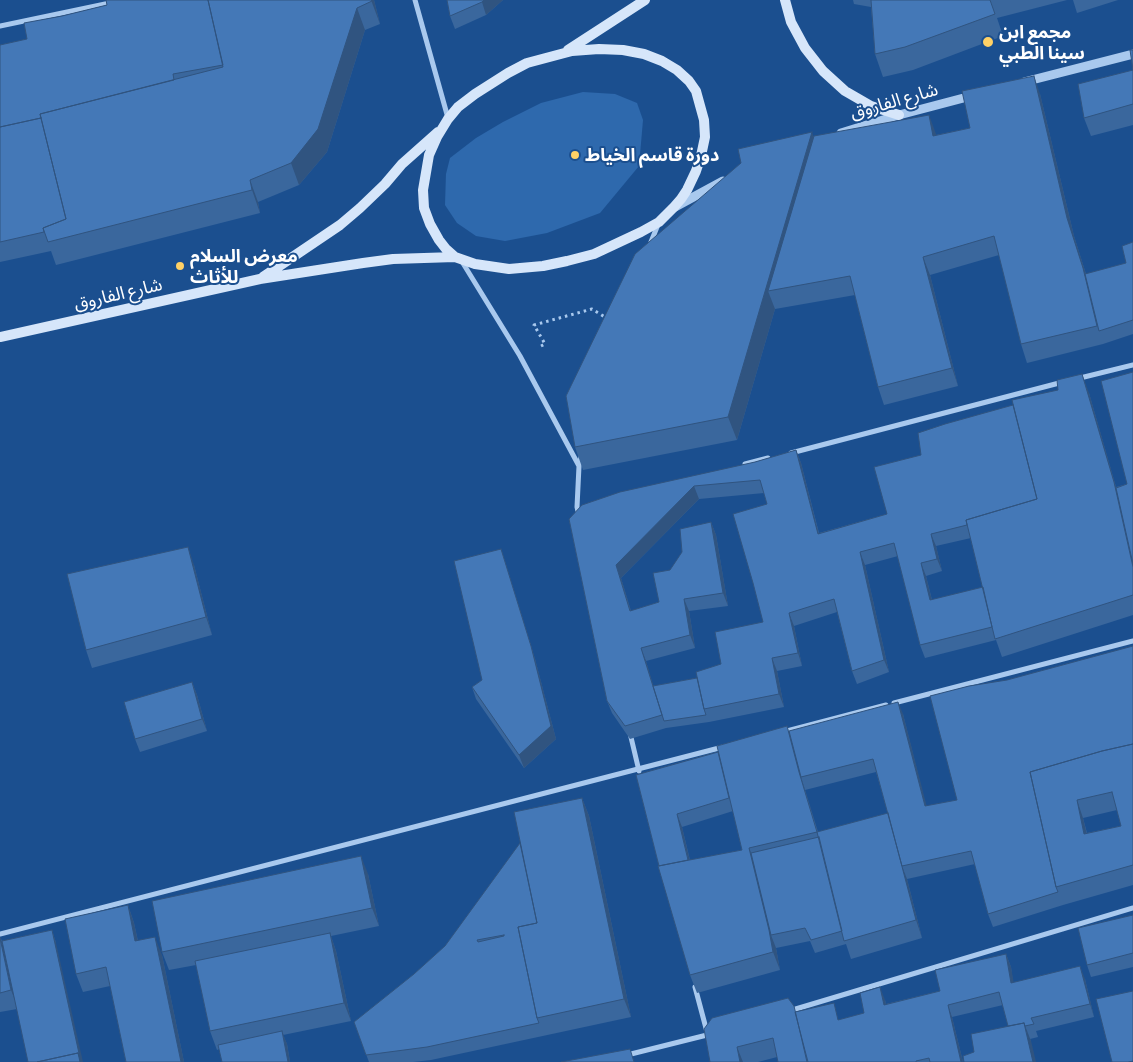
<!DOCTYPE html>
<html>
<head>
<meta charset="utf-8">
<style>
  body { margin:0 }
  canvas { display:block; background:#1b4f8f }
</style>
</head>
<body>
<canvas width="1133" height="1062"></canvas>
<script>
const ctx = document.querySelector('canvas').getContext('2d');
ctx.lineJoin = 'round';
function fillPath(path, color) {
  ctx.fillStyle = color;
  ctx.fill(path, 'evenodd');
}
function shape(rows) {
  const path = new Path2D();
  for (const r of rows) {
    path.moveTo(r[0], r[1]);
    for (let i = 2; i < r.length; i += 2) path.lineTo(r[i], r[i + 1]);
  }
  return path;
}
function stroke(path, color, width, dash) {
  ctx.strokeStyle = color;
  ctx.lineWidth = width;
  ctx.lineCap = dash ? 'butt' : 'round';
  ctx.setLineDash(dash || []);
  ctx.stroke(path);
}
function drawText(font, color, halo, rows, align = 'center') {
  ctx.font = font + ' Commissioner,"Noto Sans Arabic",sans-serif';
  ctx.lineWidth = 4;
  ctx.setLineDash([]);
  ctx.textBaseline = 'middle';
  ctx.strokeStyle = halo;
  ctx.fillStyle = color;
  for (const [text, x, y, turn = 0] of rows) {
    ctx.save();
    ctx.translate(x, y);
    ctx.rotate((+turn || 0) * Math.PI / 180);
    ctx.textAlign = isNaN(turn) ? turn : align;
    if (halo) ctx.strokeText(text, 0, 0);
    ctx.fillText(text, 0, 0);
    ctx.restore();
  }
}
fillPath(shape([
  [583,92,615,94,637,103,643,120,639,166,600,213,547,233,505,241,476,236,457,223,445,205,446,174,450,158,476,138,503,122,541,103]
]), '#2e69ad');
stroke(shape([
  [541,346,545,344,534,325,592,309,608,319]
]), '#a9c9ee', 3, [2.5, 4]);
stroke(shape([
  [415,0,448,118],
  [0,26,124,0],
  [651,242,659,222],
  [461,260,520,356,579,466],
  [1076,379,1133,365],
  [791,453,1063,382],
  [745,464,768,458],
  [579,516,577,507,579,466,581,457],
  [894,703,1133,641],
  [783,732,886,705],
  [630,733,639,771],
  [0,934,723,747],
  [695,987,707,1032],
  [789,1011,1133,908],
  [627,1055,711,1034]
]), '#a9c9ee', 5);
stroke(shape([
  [1024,82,1133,54],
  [841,133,899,115,975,95],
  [675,207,723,181]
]), '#a9c9ee', 9);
stroke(shape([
  [785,0,791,22,805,48,823,71,845,91,871,106,899,115],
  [599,49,623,50,644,54,662,61,677,70,689,81,696,91,704,120,705,137,701,156,696,171,687,190,681,199,674,207,659,222,641,232,594,254,567,261,543,266,509,269,475,264,455,257,446,249,439,240,430,224,424,208,423,190,429,155,437,137,448,119,458,107,475,94,508,73,527,63,572,51,599,49],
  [568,50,645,0],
  [263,277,340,225,360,208,385,184,402,164,438,132],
  [0,337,260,279,363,263,393,259,455,257]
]), '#d6e6fa', 10);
fillPath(shape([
  [106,0,374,0,380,24,365,30,327,152,299,185,258,202,260,213,56,265,51,251,0,262,0,45,27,39,62,16,107,5],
  [447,0,503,0,486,15,455,29,450,16],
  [853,0,1067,0,997,18,1003,36,913,70,883,77,875,54,871,7,854,4],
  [1073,0,1118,0,1077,13],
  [1133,50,1133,125,1091,136,1084,118,1133,70],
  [1040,94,1074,236,1086,274,1126,263,1133,242,1133,334,1103,344,1027,363,1021,344,999,255,930,275,958,386,884,405,878,387,855,295,775,309,737,440,583,470,575,447,814,136,936,135,970,128],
  [1133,372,1133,615,1002,657,996,640,925,658,920,645,898,556,865,565,889,672,857,684,852,671,837,612,794,626,802,666,777,671,784,707,709,722,666,728,630,739,612,713,607,701,569,519,755,462,796,450,801,463,819,533,887,514,921,455,1089,393,1116,487,1127,484],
  [764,493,767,504,763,622,721,664,697,678,653,686,646,661,695,648,689,611,728,606,716,535,711,522,670,570,659,602,631,611,621,578,699,499],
  [971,538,983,587,932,600,926,576,942,571,936,546],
  [501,549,535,659,556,739,524,768,476,699,472,687,482,680],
  [194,565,212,635,92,668,86,650],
  [1133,646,1133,885,1063,905,993,927,988,914,975,864,907,879,922,938,851,959,846,944,815,953,810,941,776,948,780,970,697,993,690,975,659,866,636,775,789,731,903,714,926,806,957,800,1007,680],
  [876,772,888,813,818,832,805,790],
  [1117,810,1121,826,1087,833,1083,818],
  [733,811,742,850,690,860,682,827],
  [192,682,197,695,207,731,140,752,135,739],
  [582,798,589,816,631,1017,431,1060,413,1062,369,1062,354,1022,414,974,445,946],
  [368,874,379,926,331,936,336,951,351,1021,283,1035,287,1044,290,1062,219,1049,217,1050,210,1031,196,965,169,970,162,952],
  [128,905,134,923,138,941,162,955,184,1062,126,1062,110,986,83,992,76,974],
  [1133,915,1133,967,1091,977,1087,965],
  [52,930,56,943,17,1009,0,1012,0,937,2,941],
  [1006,954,1011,967,1013,982,1085,979,1094,1017,1036,1031,1038,1037,1030,1039,1031,1041,974,1052,1008,1026,1003,1005,952,1017,963,1062,778,1062,777,1057,758,1062,710,1062,795,1012,839,1020,864,1013,885,1000,886,1004,940,991]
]), '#3a679d');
fillPath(shape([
  [371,0,374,0,380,24],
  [484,0,503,0,486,15,482,2],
  [357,8,365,30,327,152,299,185,291,163],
  [1034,76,1040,94,1074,236,1090,287,1099,331,1067,218],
  [929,115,936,134,940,154,933,136],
  [812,132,820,154,768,291,775,309,737,440,728,417],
  [250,180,258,202,260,213,252,190],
  [923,257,930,275,958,386,952,368],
  [1082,374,1089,393,1120,501,1133,556],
  [796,450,801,463,822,547,818,534],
  [694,486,699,499,621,578,635,624,616,565],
  [711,522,716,535,728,606,723,593],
  [931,534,936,546,942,571,937,559],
  [188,547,194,565,212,635,206,617],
  [501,549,535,659,556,739,524,768,519,755],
  [860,552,865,565,889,672,884,660],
  [921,563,926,576,935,613,930,600],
  [684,599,689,611,695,648,690,635],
  [789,613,794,626,802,666,798,653],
  [641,648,646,661,664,721],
  [772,658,777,671,784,707,779,694],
  [192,682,197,695,207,731,202,719],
  [898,702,903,714,930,819,925,806],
  [787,726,793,744,801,777,824,850,799,772],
  [582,798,589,816,631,1017,624,999],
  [1077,800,1083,818,1091,852,1084,834],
  [888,813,902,866,907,879,922,938,916,920],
  [677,814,682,827,694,878,690,866],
  [749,848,756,866,771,935,776,948,780,970,773,952],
  [361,856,368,874,379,926,372,908],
  [128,905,134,923,142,960,135,941],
  [52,930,56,943,83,1062,80,1062],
  [330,933,336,951,351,1021,344,1003],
  [0,937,6,954,18,1008,11,990],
  [155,937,162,955,184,1062,181,1062],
  [1006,954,1011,967,1016,996,1011,983],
  [1080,966,1085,979,1094,1017,1090,1004],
  [880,987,885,1000,889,1017,884,1005],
  [948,1005,952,1017,963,1062,961,1062],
  [1024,1023,1031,1041,1036,1062,1033,1062],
  [282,1031,287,1044,290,1062,288,1062],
  [737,1047,743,1062,740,1062]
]), '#305480');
const building = shape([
  [106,0,208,0,223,65,173,74,174,80,40,114,41,118,0,127,0,45,27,39,24,23,62,16,107,5,106,0],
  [208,0,371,0,372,1,357,8,318,129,291,163,250,180,252,190,48,242,43,228,66,219,40,114,223,67,208,0],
  [447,0,484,0,482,2,450,16,447,0],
  [871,0,990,0,995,14,905,47,875,54,871,0],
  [1130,50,1133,50,1133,104,1084,118,1078,84,1133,70,1130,50],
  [1034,76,1067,218,1083,268,1097,326,1021,344,994,236,923,257,952,368,878,387,850,276,768,291,814,136,929,115,933,136,970,128,962,91,1034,76],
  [41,118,66,219,43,228,44,232,0,242,0,127,41,118],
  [812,132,728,417,575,447,566,396,635,254,741,163,738,149,812,132],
  [1133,242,1133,320,1099,331,1085,274,1126,263,1122,246,1133,242],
  [1133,372,1133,564,1116,488,1127,484,1101,381,1133,372],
  [1082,374,1114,482,1133,567,1133,595,995,639,966,520,1037,499,1012,400,1058,390,1057,380,1082,374],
  [1013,405,1037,499,966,520,967,525,931,534,937,559,921,563,930,600,983,587,992,627,920,645,894,543,860,552,884,660,852,671,834,599,789,613,798,653,772,658,779,694,704,709,696,672,721,664,715,632,763,622,753,583,733,514,767,504,760,480,694,486,616,565,630,611,659,602,653,573,670,570,682,552,680,529,711,522,723,593,684,599,690,635,641,648,662,715,625,726,607,701,569,519,582,505,620,492,755,462,796,450,818,534,887,514,874,467,921,455,918,433,945,424,1013,405],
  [188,547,206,617,86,650,67,574,188,547],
  [501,549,531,646,551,726,519,755,472,687,482,680,454,561,501,549],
  [1133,646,1133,744,1102,751,1030,772,1056,887,1058,892,988,914,971,851,902,866,873,759,801,777,789,731,898,702,925,806,957,800,930,696,969,686,1007,680,1133,646],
  [697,678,704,709,706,715,664,721,653,686,697,678],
  [192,682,202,719,135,739,124,702,192,682],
  [787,726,799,772,817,832,749,848,769,930,773,952,690,975,658,866,742,850,717,746,787,726],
  [1133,744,1133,865,1056,887,1030,772,1102,751,1133,744],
  [1112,792,1121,826,1084,834,1077,800,1112,792],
  [718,752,729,798,677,814,688,860,659,866,636,775,718,752],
  [582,798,624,999,537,1018,518,927,537,923,514,812,582,798],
  [888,813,916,920,844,941,817,832,888,813],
  [819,837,842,931,811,940,805,928,771,935,751,853,819,837],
  [520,843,537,923,518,927,537,1018,539,1023,427,1047,366,1055,354,1022,414,974,445,946,520,843],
  [504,935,504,936,478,942,477,940,504,935],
  [361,856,372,908,162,952,152,901,361,856],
  [128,905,135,941,155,937,181,1062,126,1062,106,967,76,974,65,919,128,905],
  [1133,915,1133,953,1087,965,1078,928,1133,915],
  [52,930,80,1058,78,1053,37,1062,28,1062,2,941,52,930],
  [330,933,344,1003,210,1031,195,961,330,933],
  [0,938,11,990,0,993,0,938],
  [1006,954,1011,983,1080,966,1090,1004,1031,1018,1034,1024,1025,1026,1024,1023,1008,1026,999,992,948,1005,961,1062,930,1062,929,1058,916,1061,916,1062,808,1062,795,1012,834,1003,838,1020,864,1013,860,993,880,987,884,1005,940,991,935,970,1006,954],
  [1133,991,1133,1061,1128,1062,1112,1062,1096,999,1133,991],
  [788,998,794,1006,807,1062,778,1062,773,1038,737,1047,740,1062,710,1062,704,1029,712,1018,788,998],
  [1024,1023,1033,1062,964,1062,963,1056,974,1052,971,1034,1024,1023],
  [282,1031,288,1062,222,1062,218,1045,282,1031],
  [630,1049,634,1062,561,1062,630,1049],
  [78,1053,80,1062,37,1062,78,1053]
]);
fillPath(building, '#4478b7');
stroke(building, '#305480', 1);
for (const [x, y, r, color] of [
  [988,42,6,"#ffd166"],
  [575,155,5,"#ffd166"],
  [180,266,5,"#ffd166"]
]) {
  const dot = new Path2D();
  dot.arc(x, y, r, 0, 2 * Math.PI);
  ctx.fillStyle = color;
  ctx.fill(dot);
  stroke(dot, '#1b4f8f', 2);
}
drawText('bold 18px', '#fff', '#1b4f8f', [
  ["مجمع ابن",999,32],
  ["سينا الطبي",999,53],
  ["دورة قاسم الخياط",585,155],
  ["معرض السلام",190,256],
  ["للأثاث",190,277]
], 'left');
drawText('18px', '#fff', '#1b4f8f', [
  ["شارع الفاروق",894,101,-16],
  ["شارع الفاروق",118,294,-13]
]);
</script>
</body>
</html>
